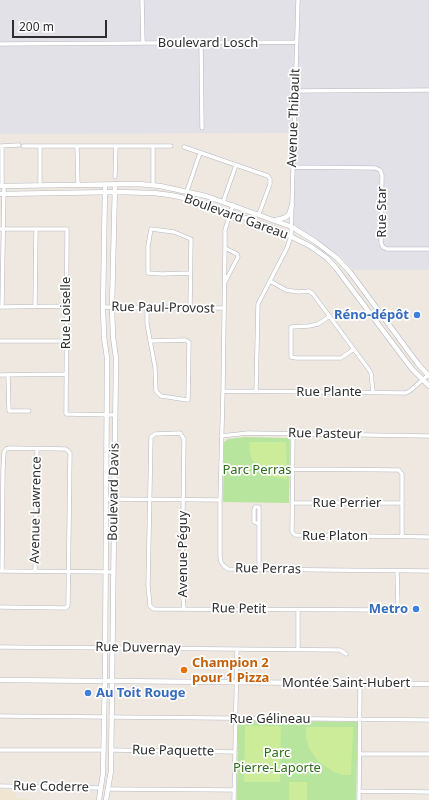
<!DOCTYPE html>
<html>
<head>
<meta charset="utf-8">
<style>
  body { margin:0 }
  #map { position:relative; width:429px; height:800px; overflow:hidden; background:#efe8e1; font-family:"Noto Sans",sans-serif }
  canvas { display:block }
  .scale { position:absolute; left:12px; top:20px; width:95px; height:18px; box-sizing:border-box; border:2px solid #2e2e2e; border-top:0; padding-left:5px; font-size:12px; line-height:14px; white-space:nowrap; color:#2e2e2e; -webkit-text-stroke:3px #fff; paint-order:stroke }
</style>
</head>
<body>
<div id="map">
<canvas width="429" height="800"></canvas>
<div class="scale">200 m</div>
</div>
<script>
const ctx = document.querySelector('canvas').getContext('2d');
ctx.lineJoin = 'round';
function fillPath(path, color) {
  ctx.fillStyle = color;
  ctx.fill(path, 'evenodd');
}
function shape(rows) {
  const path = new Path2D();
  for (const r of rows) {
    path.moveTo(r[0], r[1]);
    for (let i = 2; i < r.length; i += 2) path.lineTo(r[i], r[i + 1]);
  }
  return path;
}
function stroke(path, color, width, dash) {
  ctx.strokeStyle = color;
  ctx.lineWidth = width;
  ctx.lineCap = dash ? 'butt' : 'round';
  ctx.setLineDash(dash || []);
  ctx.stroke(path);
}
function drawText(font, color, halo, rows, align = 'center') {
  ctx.font = font + ' "Noto Sans",sans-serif';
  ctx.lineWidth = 3.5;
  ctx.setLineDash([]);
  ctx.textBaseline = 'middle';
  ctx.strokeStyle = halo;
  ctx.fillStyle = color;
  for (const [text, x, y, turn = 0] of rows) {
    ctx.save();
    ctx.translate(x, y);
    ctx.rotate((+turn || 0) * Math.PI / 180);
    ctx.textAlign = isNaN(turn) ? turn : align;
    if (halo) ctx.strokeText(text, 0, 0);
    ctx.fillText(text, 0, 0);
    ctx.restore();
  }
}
fillPath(shape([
  [0,0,429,0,429,270,353,270,339,255,291,226,291,133,0,134]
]), '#e3e1e8');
fillPath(shape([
  [0,790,16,790,16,798,30,799,30,800,0,800]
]), '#f0e5d1');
fillPath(shape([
  [246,437,288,438,290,440,289,503,223,502,224,442,228,439],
  [238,720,358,722,356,800,237,800]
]), '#b8e59e');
fillPath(shape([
  [249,442,286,442,287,479,268,476,259,469,251,458],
  [245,726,281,726,280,782,244,782],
  [306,727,353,727,351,775,343,775,332,771,318,761,309,748,306,737],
  [289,782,307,782,307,800,289,800]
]), '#ccec99');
const street = shape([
  [142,0,143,43],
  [201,43,202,128],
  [0,44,297,42],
  [295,91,429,90],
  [1,146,19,145],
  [23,146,171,146],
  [77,146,78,185],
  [184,147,268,176,270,179,270,184,259,214],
  [293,167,375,168,380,170,382,175,381,243,383,247,387,249,429,249],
  [115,177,116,146],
  [40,185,40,146],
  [153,185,153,146],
  [2,186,2,146],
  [187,191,200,153],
  [223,202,236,165],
  [233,205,225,230,225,248,223,391,220,500,220,556,221,562,224,566,228,569,429,571],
  [0,229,67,229,66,414,115,415],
  [225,248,237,254,238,257,225,282],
  [190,273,162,274,148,273,148,246,151,229,174,232,191,239,190,308],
  [270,281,286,290,298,292,309,291,313,294,367,367,371,373,373,392],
  [35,306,36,229],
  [1,307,67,306],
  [2,307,4,186],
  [103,307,147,308,224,308],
  [147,308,147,324,155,367,156,391,161,396,188,400,189,342,185,340,150,341],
  [330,316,318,324,309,326,291,327,291,357,296,358,341,358,354,349],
  [0,341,66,341],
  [0,375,66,374],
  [8,375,9,411,29,411],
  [223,391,406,393,411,390,428,375],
  [256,392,258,304,287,248,291,236,298,0],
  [293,434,292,532,295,535,429,537],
  [221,436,248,433,429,436],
  [293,469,399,470,402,474,402,536],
  [106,499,220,500],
  [292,503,402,503],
  [259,524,254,522,254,510,255,507,259,507,259,569],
  [0,571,113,572],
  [35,571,37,449],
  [0,607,65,608,68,606,70,453,66,449,10,448,6,449,4,452,3,469,2,571],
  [184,609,182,587,184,439,180,433,155,434,151,437,148,585,150,606,154,609,394,610,398,607,397,571],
  [0,647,340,650,346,654],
  [298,649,298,610],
  [0,716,104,717],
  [111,717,429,720],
  [0,750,104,750],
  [111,750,235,752],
  [360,754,429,754],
  [0,786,101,788],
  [109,789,234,790],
  [359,791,429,792],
  [234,800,237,649],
  [359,800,360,684]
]);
const secondary = shape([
  [0,186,139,184,160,186,206,196,292,227,316,242,337,258,350,272,418,364,429,376],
  [0,194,115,192,154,193,170,195,194,200,274,228,310,246,327,258,336,268,412,369,429,386],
  [276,220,284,218,289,215,292,205],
  [0,680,429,684],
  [99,800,103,773,105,675,107,358,104,337,103,307,105,185],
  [106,800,111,771,116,358,113,337,112,307,115,184]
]);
stroke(street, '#b4b7c1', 4.5);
stroke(secondary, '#b4b7c1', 5.5);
stroke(street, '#fff', 3.5);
stroke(secondary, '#fff', 4.5);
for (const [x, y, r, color] of [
  [417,315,4,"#3f7fe0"],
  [416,609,4,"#3f7fe0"],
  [184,670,4,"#e8710a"],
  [88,693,4,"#3f7fe0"]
]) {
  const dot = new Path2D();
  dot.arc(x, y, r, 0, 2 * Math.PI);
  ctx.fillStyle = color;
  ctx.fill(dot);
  stroke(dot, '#fff', 1.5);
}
drawText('13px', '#2e2e2e', '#fff', [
  ["Boulevard Losch",208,43],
  ["Avenue Thibault",294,118,-88],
  ["Rue Star",382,212,-90],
  ["Boulevard Gareau",236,217,20],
  ["Rue Paul-Provost",163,308,1],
  ["Rue Loiselle",66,313,-90],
  ["Rue Plante",329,392],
  ["Rue Pasteur",325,434,1],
  ["Boulevard Davis",114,492,-89],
  ["Rue Perrier",347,503],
  ["Avenue Lawrence",36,510,-89],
  ["Rue Platon",335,536],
  ["Avenue Péguy",183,554,-90],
  ["Rue Perras",268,569,1],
  ["Rue Petit",239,609,1],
  ["Rue Duvernay",138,648,1],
  ["Montée Saint-Hubert",346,683],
  ["Rue Gélineau",270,719],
  ["Rue Paquette",173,751,1],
  ["Rue Coderre",51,787,1]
]);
drawText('bold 13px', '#366cbe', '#fff', [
  ["Réno-dépôt",409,315],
  ["Metro",408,609],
  ["Au Toit Rouge",96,693,"left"]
], 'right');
drawText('13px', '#2f6e1b', '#fff', [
  ["Parc Perras",257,470],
  ["Parc",277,753],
  ["Pierre-Laporte",277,768]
]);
drawText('bold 13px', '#c56008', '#fff', [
  ["Champion 2",192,663],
  ["pour 1 Pizza",192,678]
], 'left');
</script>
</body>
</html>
